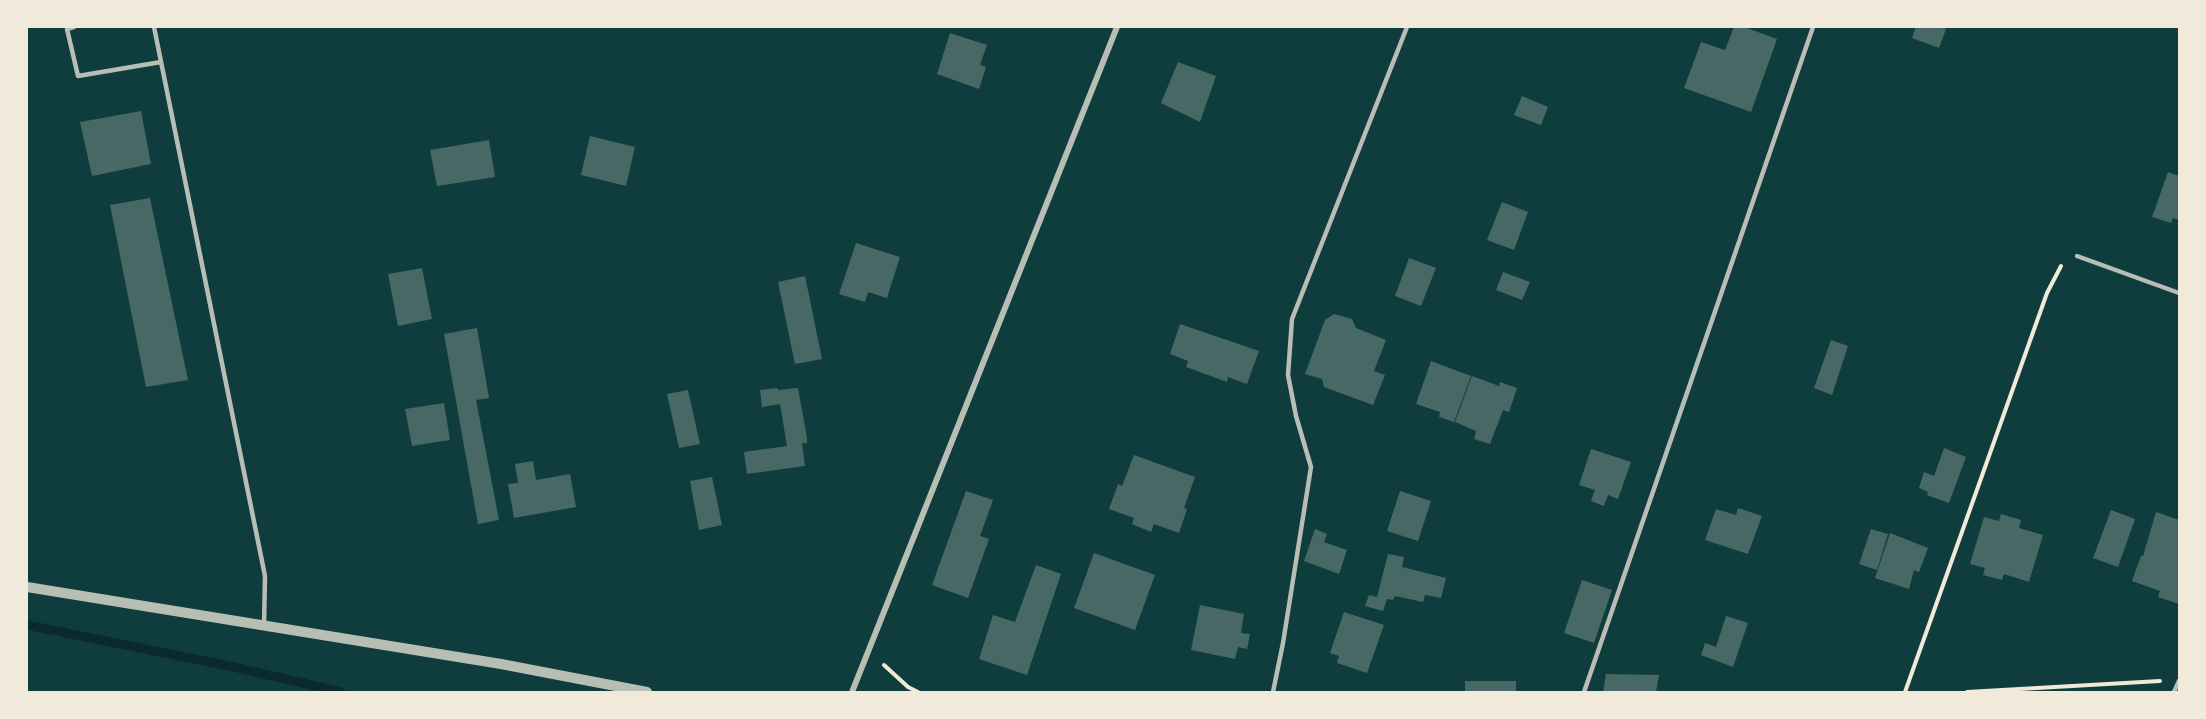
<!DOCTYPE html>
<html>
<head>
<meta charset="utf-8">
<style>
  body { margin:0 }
  #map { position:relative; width:2206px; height:719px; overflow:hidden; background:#0f3d3e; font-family:"Source Sans 3",sans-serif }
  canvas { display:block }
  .frame { position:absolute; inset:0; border:28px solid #f1e9da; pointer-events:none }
</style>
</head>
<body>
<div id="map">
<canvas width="2206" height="719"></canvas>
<div class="frame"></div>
</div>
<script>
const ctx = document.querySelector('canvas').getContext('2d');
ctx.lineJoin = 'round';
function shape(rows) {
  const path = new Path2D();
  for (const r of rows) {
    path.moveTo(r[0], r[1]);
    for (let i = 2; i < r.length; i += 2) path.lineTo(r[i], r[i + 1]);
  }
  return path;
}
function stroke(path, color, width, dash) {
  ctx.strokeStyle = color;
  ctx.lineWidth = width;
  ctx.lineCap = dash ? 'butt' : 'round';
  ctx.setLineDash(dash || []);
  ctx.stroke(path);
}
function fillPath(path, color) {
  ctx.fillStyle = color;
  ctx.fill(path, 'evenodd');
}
stroke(shape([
  [27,625,234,667,341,692]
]), '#0a2a2b', 9);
fillPath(shape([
  [1734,27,1744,27,1777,39,1751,112,1684,88,1701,42,1725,50],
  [1916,27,1939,27,1946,29,1939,48,1912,38],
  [950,33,987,45,980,65,986,67,979,89,937,74],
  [1178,62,1216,76,1200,122,1161,103],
  [1522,96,1548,107,1541,125,1514,115],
  [141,111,151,164,92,176,80,122],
  [590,136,635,147,626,186,581,175],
  [489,140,495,177,437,186,430,150],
  [2168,172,2179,176,2179,220,2173,218,2171,223,2152,217],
  [150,198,188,380,146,387,110,205],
  [1502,202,1528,212,1514,250,1487,240],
  [856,243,900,257,887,298,868,292,865,302,839,294],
  [1409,258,1436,268,1421,306,1395,296],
  [422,268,432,319,398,326,388,274],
  [1503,272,1530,282,1522,300,1496,290],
  [805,276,822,359,795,364,778,282],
  [1334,314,1352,319,1356,328,1386,340,1374,371,1385,375,1373,405,1324,387,1322,379,1305,374,1325,320],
  [1180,324,1259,351,1247,384,1228,377,1227,382,1186,367,1188,361,1170,354],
  [477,328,489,398,476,400,499,520,478,524,444,334],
  [1831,340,1848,346,1832,395,1814,388],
  [1431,361,1471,376,1454,422,1439,417,1440,412,1416,404],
  [1472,376,1499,386,1500,382,1517,388,1509,412,1503,410,1490,444,1474,439,1476,431,1455,422],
  [778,388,778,390,798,388,807,438,807,443,802,443,805,466,747,474,744,452,787,446,780,404,762,407,760,390],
  [688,390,700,444,679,448,667,394],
  [444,403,450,440,412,446,405,409],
  [1944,448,1966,457,1949,503,1927,495,1928,492,1919,488,1924,472,1934,476],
  [1591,449,1631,462,1618,499,1608,495,1604,506,1591,501,1595,490,1579,485],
  [1134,455,1195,477,1184,508,1187,509,1179,533,1154,524,1151,532,1132,524,1134,518,1109,509,1118,484,1122,486],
  [533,461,536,480,570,474,576,507,514,518,508,484,518,483,515,464],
  [712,477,722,525,699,530,690,481],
  [966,491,993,500,980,536,989,539,968,598,932,585],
  [1400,491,1431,501,1418,541,1387,531],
  [1738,508,1762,516,1748,554,1705,540,1716,509,1736,515],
  [2111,510,2135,519,2118,567,2093,558],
  [2156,512,2179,520,2179,604,2158,597,2160,591,2132,581,2141,556,2143,556],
  [2001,514,2021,520,2019,528,2043,535,2029,582,2004,574,2002,580,1983,575,1985,568,1970,564,1984,517,1999,521],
  [1315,529,1327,534,1324,542,1347,550,1339,574,1304,561],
  [1871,529,1888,534,1877,570,1859,564],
  [1890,533,1928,548,1919,572,1914,570,1909,589,1875,578],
  [1094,553,1155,575,1135,630,1074,608],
  [1388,554,1404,557,1402,567,1446,578,1441,598,1425,595,1423,602,1395,596,1393,600,1387,599,1383,611,1365,606,1369,595,1377,597],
  [1036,565,1061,574,1027,675,979,659,993,615,1015,622],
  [1582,580,1612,590,1594,643,1564,633],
  [1200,605,1244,614,1241,633,1250,634,1247,649,1238,647,1235,659,1191,650],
  [1344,612,1384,625,1367,673,1337,663,1339,656,1330,653],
  [1726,616,1748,623,1733,667,1701,655,1705,643,1716,647],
  [1606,674,1659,675,1656,692,1603,692],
  [1465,681,1516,681,1516,692,1465,692]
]), '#486865');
stroke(shape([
  [884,665,908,687,918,692],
  [1905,692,2047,293,2061,266],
  [1967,692,2160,681]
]), '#f1e9da', 4);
stroke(shape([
  [74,27,67,29,78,76,161,62],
  [154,27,265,576,264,626],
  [2077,256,2179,293],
  [1273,692,1283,643,1311,467,1296,416,1288,375,1292,319,1407,27],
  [1584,692,1813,27],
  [2174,692,2179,681]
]), '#b8beb3', 4.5);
stroke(shape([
  [852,692,1117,27]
]), '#b8beb3', 6);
stroke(shape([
  [27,587,501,664,647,692]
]), '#b8beb3', 10);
</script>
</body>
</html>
